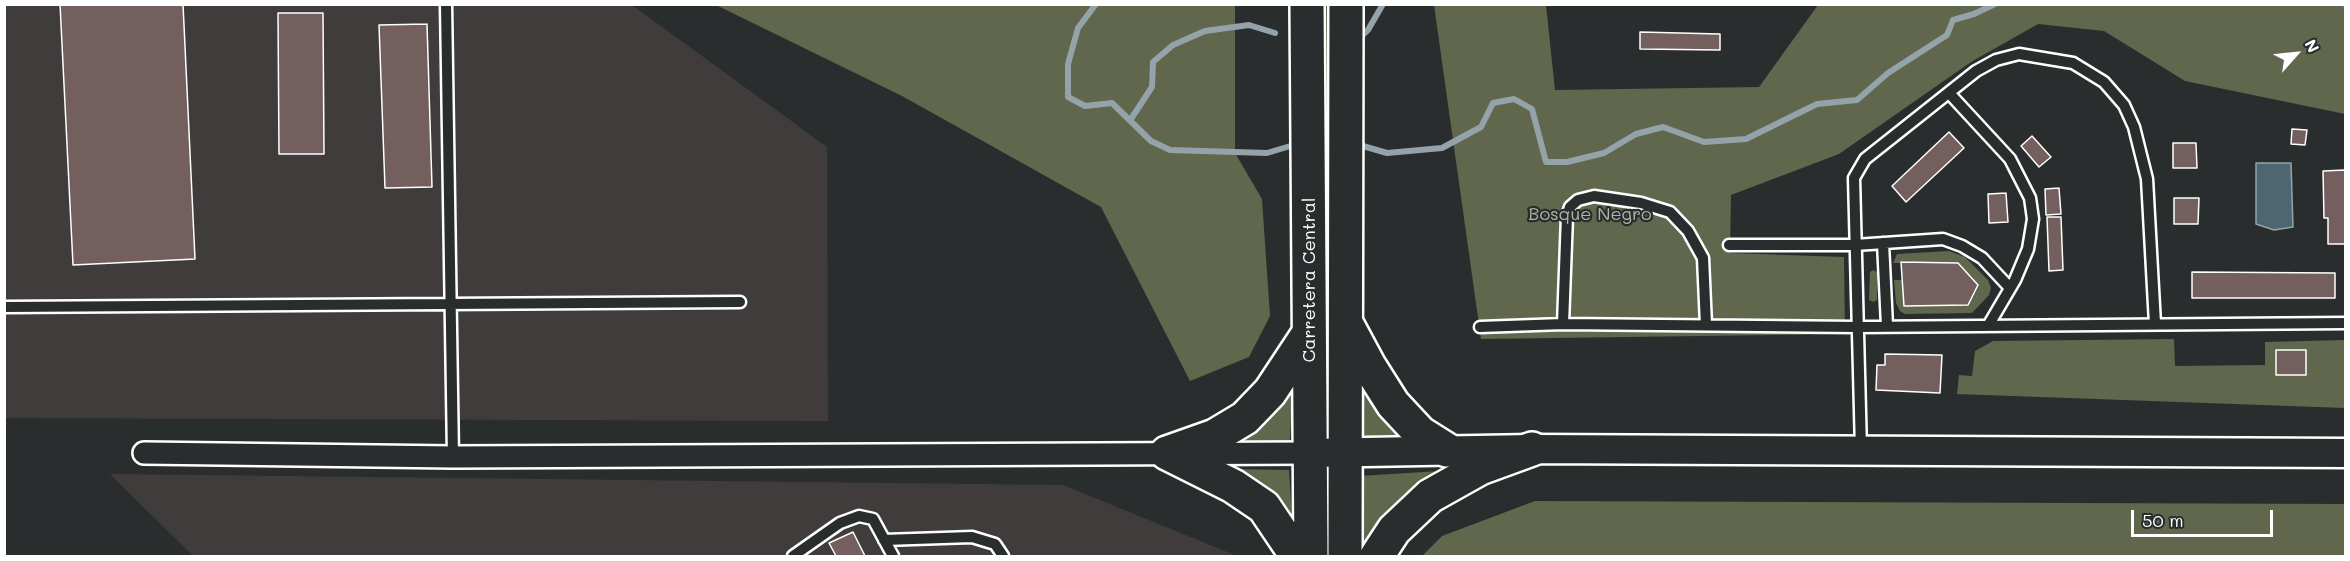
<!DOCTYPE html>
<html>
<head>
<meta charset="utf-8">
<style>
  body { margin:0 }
  #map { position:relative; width:2350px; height:561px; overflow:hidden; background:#2a2d2e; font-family:Mali,sans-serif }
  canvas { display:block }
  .frame { position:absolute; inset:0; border:6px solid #fff; pointer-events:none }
  .north { position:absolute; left:2266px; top:24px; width:60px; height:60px; -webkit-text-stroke:4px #2a2d2e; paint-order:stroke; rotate:63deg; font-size:16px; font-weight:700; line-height:24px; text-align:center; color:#fff }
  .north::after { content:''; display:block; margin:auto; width:21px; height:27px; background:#fff; clip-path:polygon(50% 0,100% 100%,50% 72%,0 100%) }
  .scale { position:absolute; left:2131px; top:510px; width:142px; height:27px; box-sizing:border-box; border:3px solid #fff; border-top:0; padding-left:8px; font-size:18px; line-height:21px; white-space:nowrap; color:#fff; -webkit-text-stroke:4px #2a2d2e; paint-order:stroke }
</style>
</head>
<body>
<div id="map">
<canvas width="2350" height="561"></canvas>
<div class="frame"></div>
<div class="north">N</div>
<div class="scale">50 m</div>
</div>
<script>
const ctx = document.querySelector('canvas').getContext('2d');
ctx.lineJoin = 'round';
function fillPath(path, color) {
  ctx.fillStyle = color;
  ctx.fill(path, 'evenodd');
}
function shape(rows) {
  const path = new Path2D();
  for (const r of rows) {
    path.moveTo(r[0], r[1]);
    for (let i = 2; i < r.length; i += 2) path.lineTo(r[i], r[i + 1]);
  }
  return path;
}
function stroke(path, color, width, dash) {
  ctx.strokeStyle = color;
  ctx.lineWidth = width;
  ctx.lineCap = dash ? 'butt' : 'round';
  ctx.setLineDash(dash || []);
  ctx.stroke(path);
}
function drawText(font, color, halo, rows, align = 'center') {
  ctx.font = font + ' Mali,sans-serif';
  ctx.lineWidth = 4.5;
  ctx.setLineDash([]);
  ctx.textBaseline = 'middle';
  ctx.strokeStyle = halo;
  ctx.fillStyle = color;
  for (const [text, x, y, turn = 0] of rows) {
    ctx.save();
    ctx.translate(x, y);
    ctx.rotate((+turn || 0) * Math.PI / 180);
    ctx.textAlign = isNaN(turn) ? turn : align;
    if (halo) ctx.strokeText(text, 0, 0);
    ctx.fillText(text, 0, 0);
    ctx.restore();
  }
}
fillPath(shape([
  [5,5,632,5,827,147,828,421,5,418],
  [110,474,1063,485,1237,556,193,556]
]), '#403c3c');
fillPath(shape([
  [716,5,1235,5,1235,153,1262,199,1270,316,1249,357,1190,381,1101,207,902,96],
  [1319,5,1329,5,1329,116,1319,115],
  [1434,5,1546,5,1555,90,1759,87,1818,5,2345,5,2345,114,2185,81,2104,31,2038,24,1971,62,1839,154,1731,195,1730,253,1844,257,1845,334,1481,339],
  [1321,180,1331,180,1331,326,1324,239],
  [1949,251,1965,257,1988,280,1991,288,1989,295,1972,313,1905,314,1900,311,1896,303,1894,280,1902,280,1904,306,1967,305,1978,285,1958,263,1893,263,1897,254],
  [1873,270,1877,272,1877,300,1873,302,1869,300,1870,272],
  [2174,339,2175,366,2265,365,2265,342,2345,340,2345,408,1957,394,1959,375,1972,376,1975,351,1993,341],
  [1354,368,1414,442,1357,441],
  [1293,376,1290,440,1214,445],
  [1226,469,1289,470,1293,535],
  [1456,470,1364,556,1359,476],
  [1535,501,2345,504,2345,556,1422,556,1442,536]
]), '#60674d');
const water = shape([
  [2256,163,2291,163,2293,227,2274,230,2256,224,2256,163]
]);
fillPath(water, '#4d6672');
stroke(water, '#94a3aa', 1.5);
stroke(shape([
  [1096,4,1078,28,1068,64,1068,97,1085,106,1112,103,1151,141,1170,150,1267,153,1297,144],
  [2345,4,2346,5],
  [1357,40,1368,30,1383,4],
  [1131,119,1152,87,1153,62,1173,45,1205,31,1249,25,1275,33],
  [1356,144,1387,153,1442,148,1481,127,1493,103,1514,99,1532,109,1546,162,1567,162,1604,153,1636,134,1663,127,1704,142,1746,139,1817,104,1857,100,1888,73,1947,35,1953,20,1974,14,1995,4]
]), '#94a3aa', 6);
const building = shape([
  [60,4,183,4,195,259,73,265,60,4],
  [278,13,323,13,324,154,279,154,278,13],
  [427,24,432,187,385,188,379,25,427,24],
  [1640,32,1720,34,1720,50,1640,49,1640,32],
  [2292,129,2307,130,2305,145,2291,144,2292,129],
  [1949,132,1964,148,1906,202,1892,186,1949,132],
  [2032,136,2051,157,2039,167,2021,146,2032,136],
  [2173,143,2196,143,2197,168,2173,168,2173,143],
  [2345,170,2346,244,2328,244,2328,218,2324,218,2323,171,2345,170],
  [2059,188,2061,214,2046,215,2045,189,2059,188],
  [2006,193,2008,222,1989,223,1988,194,2006,193],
  [2174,198,2199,198,2198,224,2174,224,2174,198],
  [2047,217,2061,217,2063,270,2049,271,2047,217],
  [1901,262,1958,263,1978,285,1968,305,1904,306,1901,262],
  [2192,272,2335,273,2335,298,2192,298,2192,272],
  [2276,350,2306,350,2306,375,2276,375,2276,350],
  [1885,354,1942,355,1940,393,1876,390,1877,365,1885,365,1885,354],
  [853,532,865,556,836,556,829,543,853,532]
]);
fillPath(building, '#725f5e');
stroke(building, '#fff', 1.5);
const lane = shape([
  [446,4,453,457],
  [1949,93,2010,159,2030,198,2033,219,2028,249,2015,280,1988,326],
  [1883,243,1887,326],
  [1729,245,1855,245,1943,239,1962,246,1982,258,2010,288],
  [4,307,740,302],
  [1563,324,1567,216,1570,207,1578,200,1594,196,1641,203,1670,212,1688,231,1703,258,1706,325],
  [1480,327,1563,324,1857,327,2346,323],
  [1861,450,1854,178,1865,159,1976,71,1996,60,2019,54,2073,63,2104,82,2124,105,2134,127,2147,179,2155,324],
  [884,540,972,537,995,544,1003,556],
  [793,556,840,523,859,516,873,519,893,556]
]);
const street = shape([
  [144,453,453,457,1310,453]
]);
const secondary = shape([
  [1310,453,1532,449,2346,453]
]);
const highway = shape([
  [1307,4,1311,556],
  [1347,325,1369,366,1393,404,1420,433,1447,450],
  [1167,453,1215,436,1245,418,1270,392,1309,333],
  [1167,453,1233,486,1264,507,1297,556],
  [1345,556,1346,4],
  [1377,556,1394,530,1430,496,1480,468,1532,449]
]);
stroke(lane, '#fff', 15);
stroke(street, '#fff', 26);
stroke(secondary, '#fff', 33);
stroke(highway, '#fff', 38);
stroke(lane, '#2a2d2e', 10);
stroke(street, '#2a2d2e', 21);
stroke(secondary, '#2a2d2e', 28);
stroke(highway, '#2a2d2e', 33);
drawText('18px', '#b0b3a6', '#2a2d2e', [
  ["Bosque Negro",1590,214]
]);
drawText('18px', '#fff', '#2a2d2e', [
  ["Carretera Central",1309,280,-90]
]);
</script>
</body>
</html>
